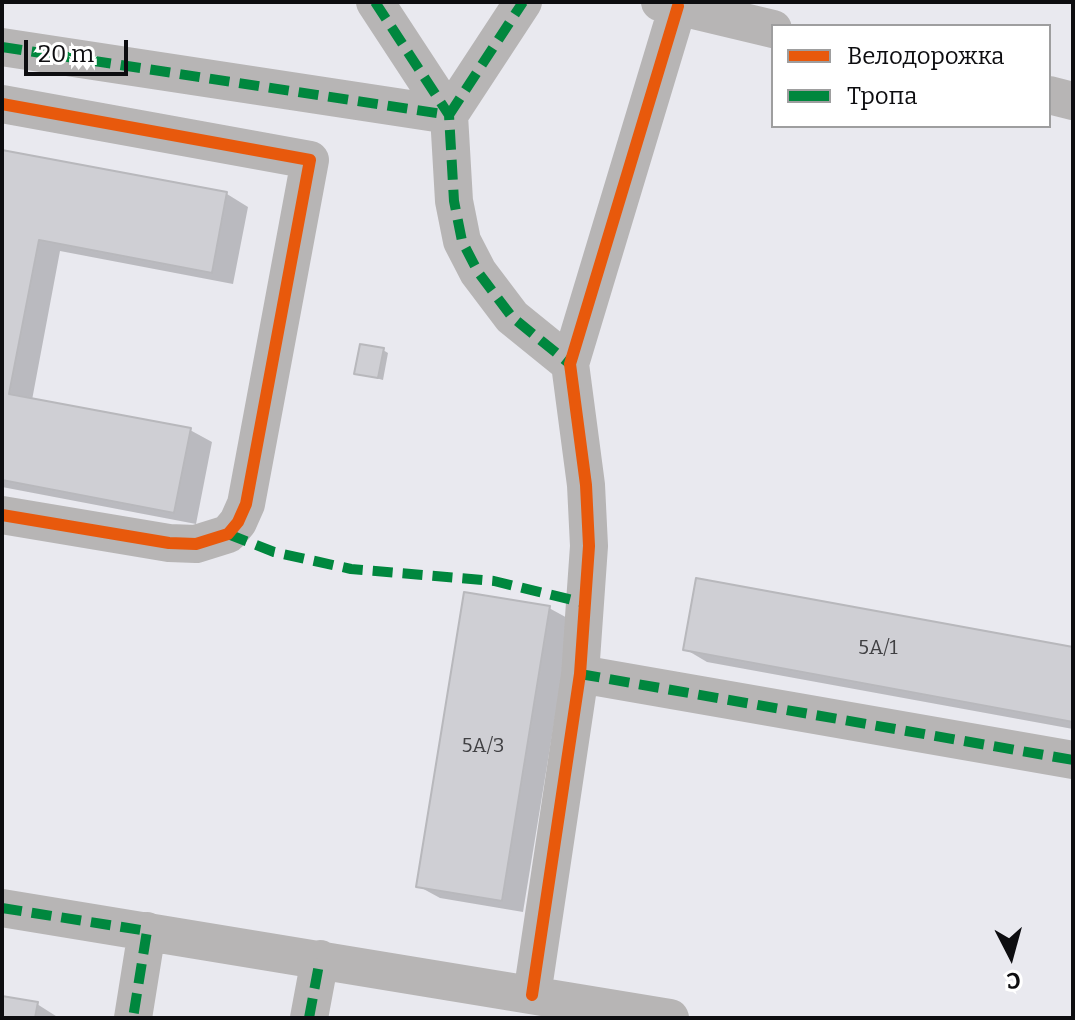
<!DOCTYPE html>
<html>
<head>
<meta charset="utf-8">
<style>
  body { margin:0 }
  #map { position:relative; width:1075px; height:1020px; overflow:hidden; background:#e9e9ef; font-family:Bitter,serif }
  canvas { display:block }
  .frame { position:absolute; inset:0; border:4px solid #0d0d10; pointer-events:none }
  .legend { position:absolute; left:771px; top:24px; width:280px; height:104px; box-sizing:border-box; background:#fff; border:2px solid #9e9e9f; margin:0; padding:10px 14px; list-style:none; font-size:24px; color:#0d0d10 }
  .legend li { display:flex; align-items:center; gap:16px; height:40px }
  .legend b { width:40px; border:2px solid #9e9e9f }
  .north { position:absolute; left:971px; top:916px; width:80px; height:80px; -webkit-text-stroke:6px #fff; paint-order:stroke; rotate:174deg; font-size:22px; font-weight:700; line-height:32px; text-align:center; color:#0d0d10 }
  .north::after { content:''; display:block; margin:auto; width:28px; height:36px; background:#0d0d10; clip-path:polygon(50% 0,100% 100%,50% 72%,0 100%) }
  .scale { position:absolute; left:24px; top:40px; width:104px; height:36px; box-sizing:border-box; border:4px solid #0d0d10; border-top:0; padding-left:10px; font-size:24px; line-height:28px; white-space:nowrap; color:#0d0d10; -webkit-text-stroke:6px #fff; paint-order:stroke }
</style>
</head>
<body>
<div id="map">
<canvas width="1075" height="1020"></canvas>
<div class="frame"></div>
<ul class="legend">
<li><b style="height:10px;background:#e8590c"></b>Велодорожка</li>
<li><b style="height:10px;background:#00873e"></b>Тропа</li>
</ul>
<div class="north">С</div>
<div class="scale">20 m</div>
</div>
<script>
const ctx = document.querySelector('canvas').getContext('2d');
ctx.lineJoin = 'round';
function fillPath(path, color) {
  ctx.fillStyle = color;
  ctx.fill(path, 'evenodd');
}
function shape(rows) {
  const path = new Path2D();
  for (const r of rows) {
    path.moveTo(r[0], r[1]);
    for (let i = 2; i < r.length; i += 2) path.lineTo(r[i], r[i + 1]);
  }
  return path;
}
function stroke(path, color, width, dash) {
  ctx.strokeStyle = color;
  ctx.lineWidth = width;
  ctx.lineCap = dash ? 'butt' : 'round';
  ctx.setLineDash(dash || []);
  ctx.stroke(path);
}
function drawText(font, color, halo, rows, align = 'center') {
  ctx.font = font + ' Bitter,serif';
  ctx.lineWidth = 6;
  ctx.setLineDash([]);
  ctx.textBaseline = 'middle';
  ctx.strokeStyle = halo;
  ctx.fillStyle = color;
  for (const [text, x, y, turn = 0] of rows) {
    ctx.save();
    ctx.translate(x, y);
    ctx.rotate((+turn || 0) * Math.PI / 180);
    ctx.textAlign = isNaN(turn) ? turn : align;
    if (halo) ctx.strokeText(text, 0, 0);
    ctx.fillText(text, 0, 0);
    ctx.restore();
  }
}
fillPath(shape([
  [2,152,227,194,248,207,233,284,60,251,32,400,190,430,212,442,196,524,2,487],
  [383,350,388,353,383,380,357,373],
  [549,608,571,620,523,912,440,898,418,886],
  [685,649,1073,649,1073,729,707,662],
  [2,998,37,1004,59,1018,2,1018]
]), '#0003');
const building = shape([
  [2,150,227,192,212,273,39,240,9,394,191,428,174,513,2,480,2,150],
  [360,344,384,348,378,378,354,374,360,344],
  [696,578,1073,647,1073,722,683,650,696,578],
  [464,592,550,606,502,901,416,887,464,592],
  [2,996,38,1002,35,1018,2,1018,2,996]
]);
fillPath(building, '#cfcfd4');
stroke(building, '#b8b8bc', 2);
stroke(shape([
  [375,2,449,115,454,201,462,241,478,272,512,317,570,364],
  [660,2,773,29],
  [2,47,449,115],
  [1049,95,1073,101],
  [2,104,310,160,246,504,238,522,228,534,196,544,169,543,2,515],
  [449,115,523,2],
  [580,674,1073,760],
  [2,908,670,1018],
  [532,995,580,674,589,546,586,485,570,364,678,6],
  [133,1018,147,931],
  [309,1018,320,959]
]), '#b7b5b5', 38);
stroke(shape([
  [375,2,449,115,454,201,462,241,478,272,512,317,570,364],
  [2,47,449,115],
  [449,115,523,2],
  [228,534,274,552,351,569,494,581,585,603],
  [580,674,1073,760],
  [2,908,147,931,133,1018],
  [309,1018,320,959]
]), '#00873e', 10, [20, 10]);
stroke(shape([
  [2,104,310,160,246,504,238,522,228,534,196,544,169,543,2,515],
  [532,995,580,674,589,546,586,485,570,364,678,6]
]), '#e8590c', 12);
drawText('20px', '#404043', null, [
  ["5А/1",878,648],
  ["5А/3",483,746]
]);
</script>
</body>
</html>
